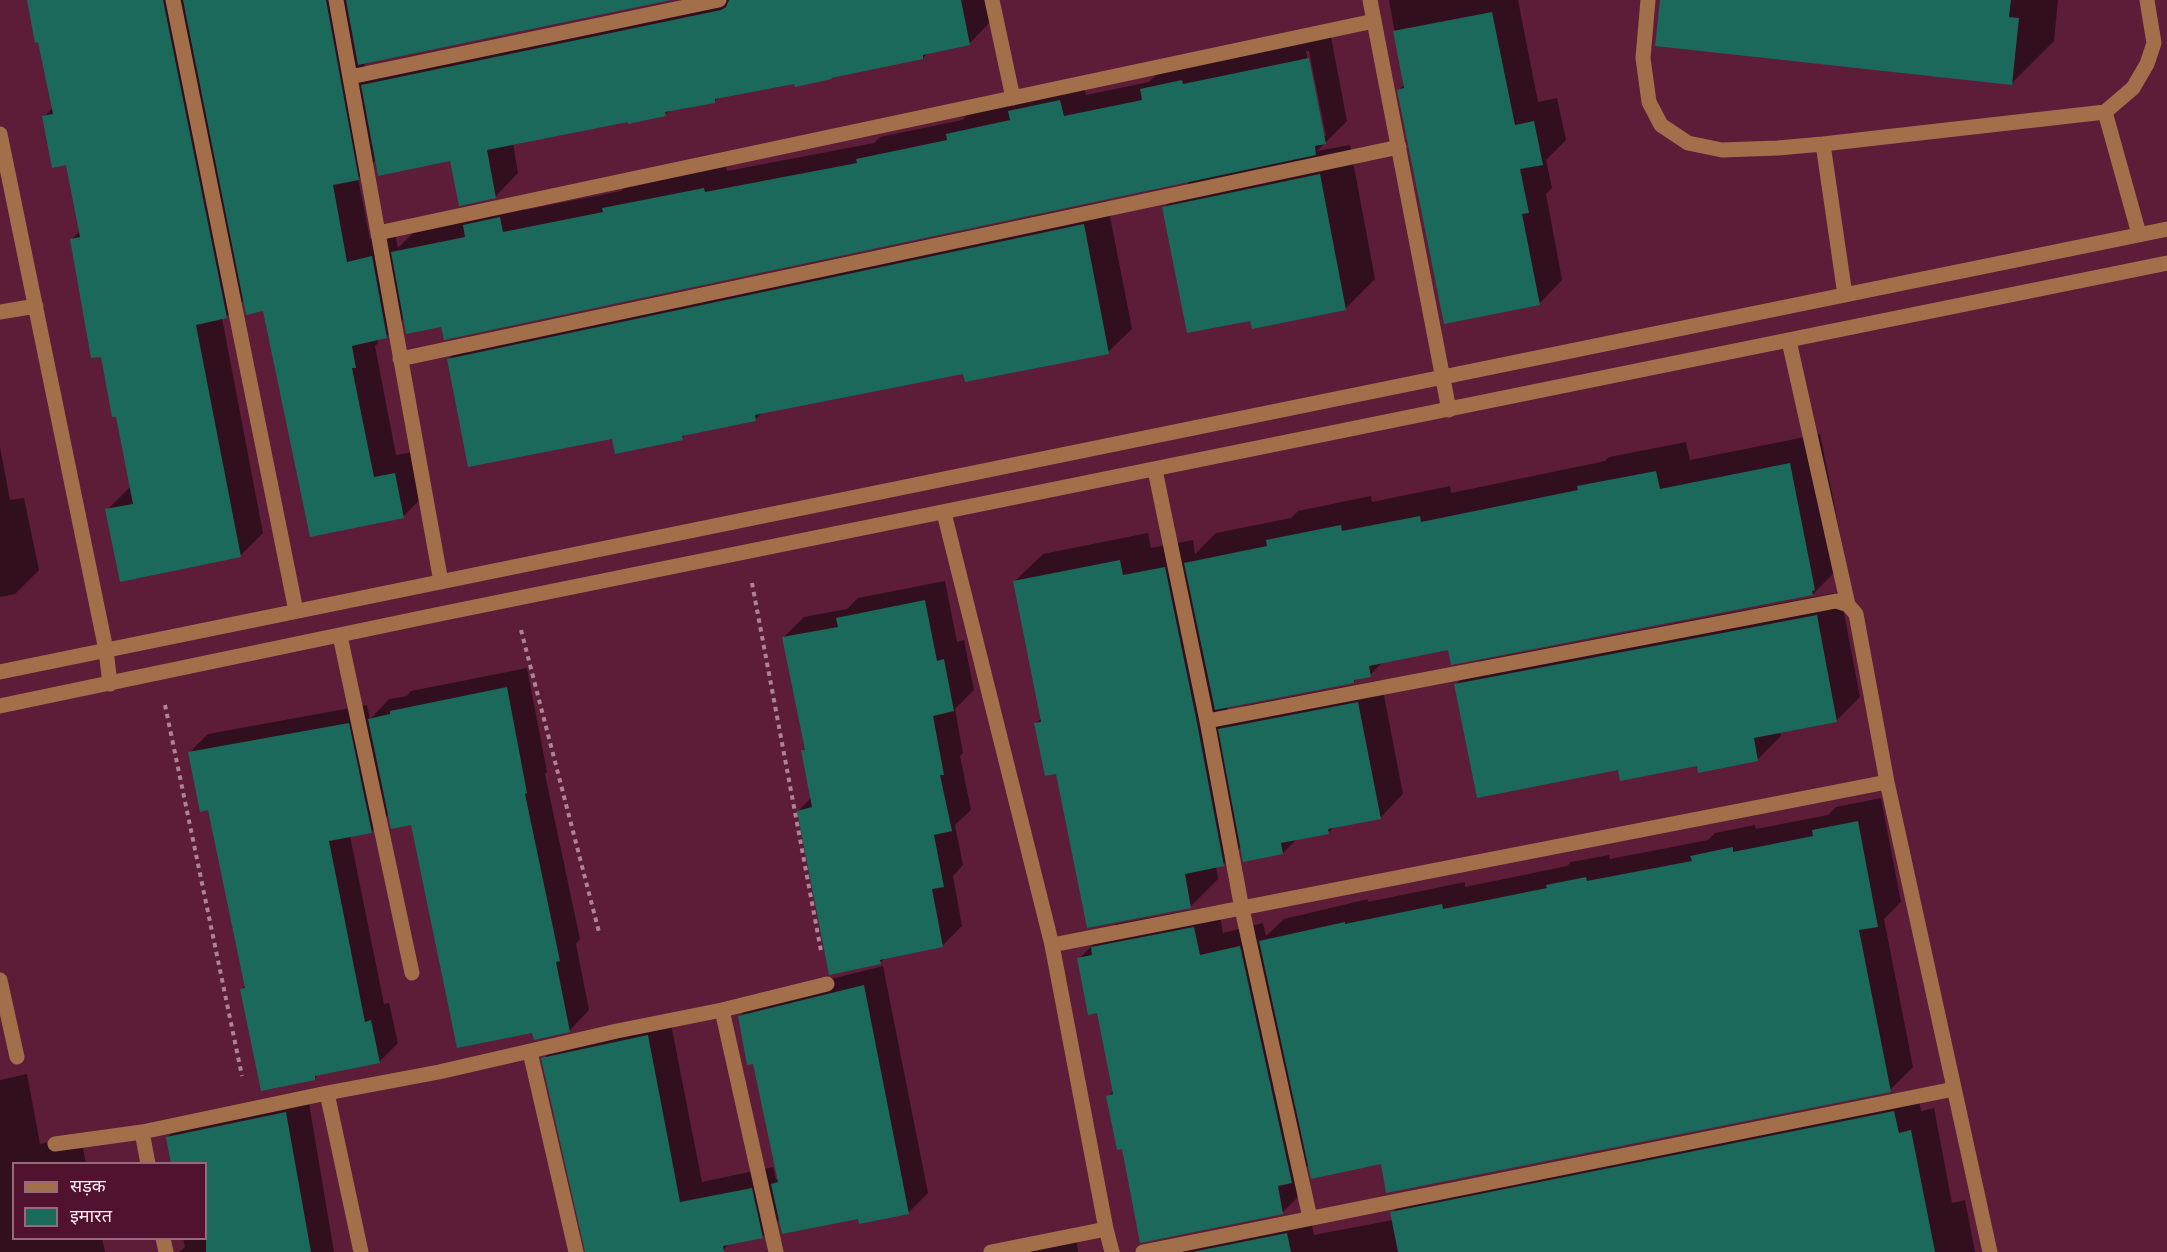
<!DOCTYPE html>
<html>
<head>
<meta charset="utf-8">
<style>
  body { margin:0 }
  #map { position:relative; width:2167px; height:1252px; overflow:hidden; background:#5d1d39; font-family:Helvetica,"Noto Sans Devanagari",sans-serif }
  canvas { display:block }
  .legend { position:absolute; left:12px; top:1162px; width:195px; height:78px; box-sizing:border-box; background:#51122f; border:2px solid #96697d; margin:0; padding:8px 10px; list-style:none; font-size:18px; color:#fdecf2 }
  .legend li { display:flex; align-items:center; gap:12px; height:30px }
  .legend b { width:30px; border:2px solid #96697d }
</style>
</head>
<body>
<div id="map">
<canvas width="2167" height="1252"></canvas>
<ul class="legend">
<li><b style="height:8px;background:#a26f4a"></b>सड़क</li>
<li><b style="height:16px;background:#1a695a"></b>इमारत</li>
</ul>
</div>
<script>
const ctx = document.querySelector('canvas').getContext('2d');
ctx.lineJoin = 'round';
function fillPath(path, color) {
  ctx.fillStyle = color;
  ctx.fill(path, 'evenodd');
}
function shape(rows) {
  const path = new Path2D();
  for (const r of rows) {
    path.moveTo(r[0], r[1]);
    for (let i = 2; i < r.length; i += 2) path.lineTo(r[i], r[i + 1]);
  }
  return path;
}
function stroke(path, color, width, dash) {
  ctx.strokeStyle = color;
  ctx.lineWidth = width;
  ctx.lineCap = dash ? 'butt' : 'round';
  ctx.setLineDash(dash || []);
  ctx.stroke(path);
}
fillPath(shape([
  [29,0,664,0,364,63,368,80,683,0,988,0,992,20,969,44,929,52,923,58,719,97,715,101,670,110,665,115,629,120,513,143,518,173,495,197,452,160,376,160,358,178,370,239,395,234,398,248,415,231,522,196,525,210,621,191,626,186,662,179,726,167,727,171,874,143,880,137,962,120,970,112,1082,79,1086,95,1149,82,1164,67,1331,37,1347,121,1317,151,1350,145,1375,279,1345,309,1251,319,1164,208,1192,179,442,325,405,318,386,337,378,339,378,343,375,346,396,455,418,451,426,493,403,517,312,535,264,309,245,299,226,317,222,318,263,533,240,556,107,510,130,487,117,415,72,239,80,231,67,164,44,117,53,107],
  [1306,51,1309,51,1326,136,1323,136],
  [1389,0,1518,0,1538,102,1557,98,1566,140,1546,160,1552,188,1546,194,1562,280,1539,304,1399,90,1404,85],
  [1662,0,2058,0,2054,41,2012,83],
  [1107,201,1132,329,1108,352,965,373,763,412,755,420,687,433,682,438,614,437,449,359,472,336],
  [1820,434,1845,558,1843,564,1813,594,1449,648,1383,662,1370,675,1357,678,1354,682,1227,706,1229,720,1243,706,1381,680,1403,794,1380,818,1335,826,1328,833,1297,839,1283,853,1242,846,1223,865,1216,866,1218,879,1190,907,1057,772,1036,723,1042,718,1015,581,1043,554,1148,533,1151,548,1193,540,1195,554,1216,533,1291,518,1298,511,1371,496,1372,502,1450,486,1451,493,1605,461,1609,457,1686,442,1690,460],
  [0,447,10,500,24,498,39,570,15,594,0,597],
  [945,581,957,642,964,640,974,690,955,709,963,753,960,756,971,810,955,825,963,865,953,876,962,926,942,946,886,957,880,963,798,811,811,798,802,751,806,748,784,637,804,617,847,609,858,598],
  [1840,592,1860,697,1837,720,1780,732,1781,736,1758,759,1699,771,1698,764,1619,768,1456,684,1479,661],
  [527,668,547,772,545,774,580,939,576,944,589,1010,569,1031,534,1032,412,824,389,814,371,832,350,836,384,1004,389,1003,398,1043,379,1062,320,1073,315,1078,242,989,246,985,209,809,189,753,208,734,367,705,370,719,389,699,407,696,411,691],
  [1881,798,1901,902,1884,919,1913,1067,1890,1090,1382,1162,1310,1164,1302,1171,1306,1189,1283,1212,1123,1147,1108,1096,1114,1090,1098,1012,1079,959,1102,935,1106,934,1116,924,1218,905,1223,933,1263,923,1266,936,1284,919,1368,899,1368,902,1465,882,1465,887,1567,866,1571,862,1609,855,1610,859,1708,840,1715,833,1755,825,1756,829,1828,815,1836,807],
  [883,966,928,1193,908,1213,859,1217,780,1219,762,1237,730,1243,723,1250,713,1252,587,1252,543,1059,565,1037,669,1014,702,1182,773,1167,776,1180,779,1178,754,1062,739,1017,759,997],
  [27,1074,40,1144,81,1136,86,1164,14,1164,14,1238,102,1238,105,1252,0,1252,0,1080],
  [1917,1089,1921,1111,1934,1108,1952,1203,1965,1200,1975,1252,1181,1252,1200,1233,1309,1211,1314,1235,1393,1220,1392,1213,1414,1190],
  [307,1091,334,1252,179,1252,185,1247,183,1238,206,1238,206,1164,168,1137,189,1116],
  [1076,1237,1078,1252,1002,1252]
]), '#0007');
fillPath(shape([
  [27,0,163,0,227,318,196,325,241,557,120,582,105,509,133,504,116,417,112,417,101,357,91,358,70,239,80,237,66,165,52,168,42,116,53,114,38,42,35,43],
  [183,0,326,0,359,180,333,185,347,262,372,256,387,338,352,346,356,368,352,368,374,477,395,473,404,518,310,537,263,311,246,315],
  [346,0,671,0,358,65],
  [729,0,961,0,970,45,923,55,923,59,831,78,832,79,795,87,794,84,715,99,715,103,665,112,666,116,628,124,628,122,487,150,496,198,459,206,450,161,378,176,361,85,721,10,726,7],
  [1660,0,2011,0,2009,17,2019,18,2012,85,1655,46],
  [1492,12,1515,125,1534,121,1543,165,1520,169,1529,213,1522,214,1540,305,1444,324,1397,90,1404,88,1393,31],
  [1309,58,1326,144,1315,146,1316,155,444,340,441,327,406,334,391,252,465,237,463,225,500,217,503,232,603,212,602,208,638,201,704,188,705,192,857,163,856,159,947,140,946,134,1010,120,1008,111,1060,100,1064,116,1142,100,1140,89,1182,80,1183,84],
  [1320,174,1346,310,1252,329,1250,321,1187,333,1162,207],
  [1084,224,1109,354,965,382,963,374,755,415,756,421,682,436,683,440,615,454,612,439,468,467,447,359],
  [1790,463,1815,590,1812,591,1813,595,1451,665,1448,650,1369,666,1371,677,1354,680,1354,683,1215,710,1184,563,1267,546,1266,540,1341,525,1342,531,1420,516,1421,522,1578,490,1577,486,1656,471,1660,489],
  [1120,560,1123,575,1165,567,1197,723,1224,866,1185,874,1191,908,1087,928,1056,774,1045,776,1034,723,1041,722,1013,581],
  [925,600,937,661,944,659,954,711,933,716,944,775,940,775,952,831,934,835,944,887,932,889,943,947,880,960,881,964,829,975,797,811,812,807,801,750,805,750,782,637,838,627,836,618],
  [1817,615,1837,722,1754,738,1758,761,1698,773,1697,766,1620,781,1618,770,1477,798,1454,684],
  [507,687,527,793,525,794,560,961,556,962,570,1032,534,1040,532,1033,457,1048,411,825,391,829,368,719,390,714,390,711],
  [1358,702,1381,819,1328,829,1329,834,1281,843,1283,854,1243,862,1218,729],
  [349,723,372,833,329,841,365,1022,371,1020,380,1063,315,1076,315,1080,261,1091,240,989,245,988,208,810,200,812,188,752],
  [1858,821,1878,927,1859,930,1891,1092,1386,1193,1381,1164,1311,1179,1259,941,1345,922,1345,924,1442,904,1443,909,1547,888,1546,885,1586,877,1587,881,1692,861,1690,856,1733,847,1733,852,1813,836,1812,830],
  [1194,927,1200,955,1240,946,1292,1183,1278,1186,1283,1214,1140,1243,1122,1149,1117,1150,1106,1096,1113,1094,1097,1013,1088,1015,1077,958,1092,955,1091,947],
  [864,985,909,1214,859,1224,858,1219,782,1234,771,1184,778,1182,753,1064,747,1065,738,1016],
  [648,1035,680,1202,752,1188,763,1238,723,1246,724,1252,585,1252,541,1058],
  [1894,1111,1899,1133,1911,1130,1935,1252,1398,1252,1390,1212],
  [286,1112,311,1252,206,1252,206,1164,171,1164,166,1137],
  [1287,1233,1291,1252,1192,1252]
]), '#1a695a');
stroke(shape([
  [752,583,821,951],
  [521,630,599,932],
  [165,705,242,1076]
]), '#ad8495', 4, [4.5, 4.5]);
stroke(shape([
  [173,0,296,611],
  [336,0,441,582],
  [992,0,1013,98],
  [1370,0,1449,410],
  [1648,0,1643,58,1649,102,1661,125,1688,143,1722,150,1778,148,1823,144,2105,112,2133,88,2147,64,2154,43,2147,0],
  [350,77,719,0],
  [2105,112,2139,234],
  [0,134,106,650,110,684],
  [1823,144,1845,295],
  [378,233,1374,21],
  [0,312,36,306],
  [1789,341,1848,605],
  [400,359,1399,147],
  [1155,470,1207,721,1242,909,1310,1218],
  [944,513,1052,945,1106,1229,1112,1252],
  [340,636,412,973],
  [0,672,2167,229],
  [0,706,435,615,2167,263],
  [1207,721,1836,601,1848,605,1856,614,1887,782,1990,1252],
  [1052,945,1887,782],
  [0,980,17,1057],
  [722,1010,776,1252],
  [530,1052,576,1252],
  [327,1093,361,1252],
  [142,1132,148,1164],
  [55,1144,142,1132,327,1093,439,1072,617,1031,722,1010,827,984],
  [163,1238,166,1252],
  [991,1252,1106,1229],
  [1143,1252,1954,1089]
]), '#a26f4a', 15);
</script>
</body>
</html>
